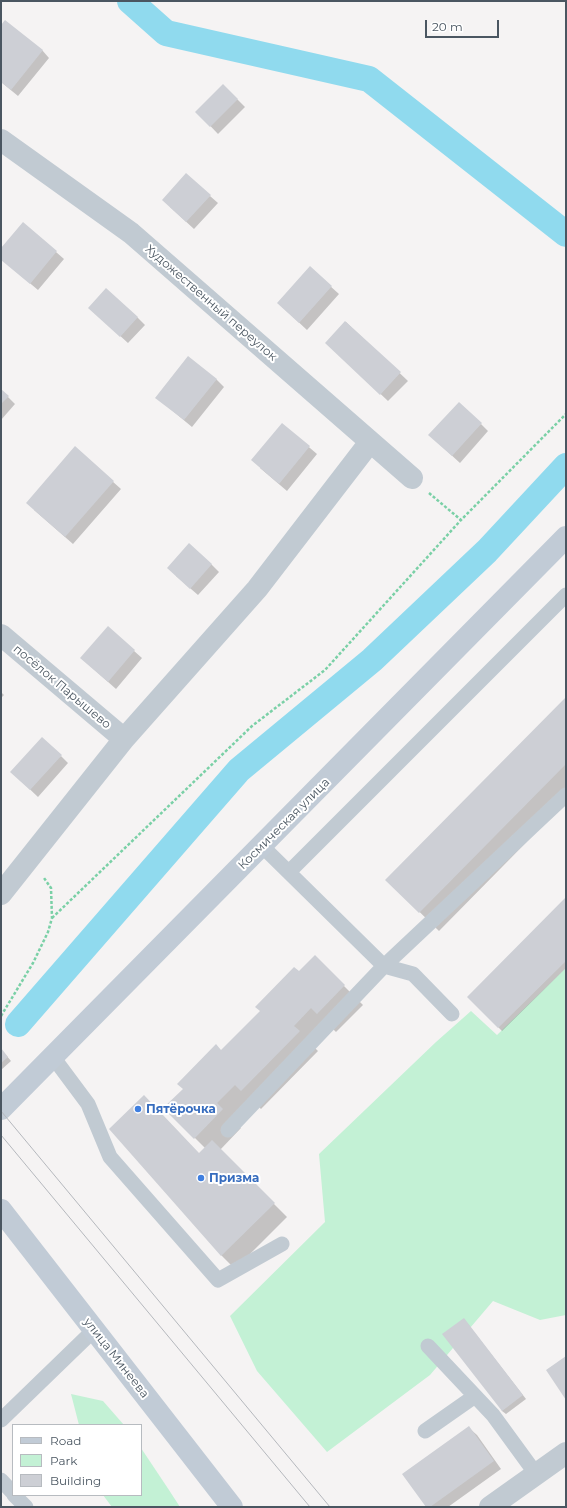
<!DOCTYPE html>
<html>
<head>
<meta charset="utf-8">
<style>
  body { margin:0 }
  #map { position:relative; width:567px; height:1508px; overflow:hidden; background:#f5f3f3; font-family:Montserrat,sans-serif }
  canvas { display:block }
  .frame { position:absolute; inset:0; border:2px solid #4a5661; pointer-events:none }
  .legend { position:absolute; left:12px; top:1424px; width:130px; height:72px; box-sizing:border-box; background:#fff; border:1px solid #b7bbc0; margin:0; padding:5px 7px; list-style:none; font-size:12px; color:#4a5661 }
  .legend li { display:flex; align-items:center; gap:8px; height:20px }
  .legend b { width:20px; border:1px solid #b7bbc0 }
  .scale { position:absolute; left:425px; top:20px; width:74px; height:18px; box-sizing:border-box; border:2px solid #4a5661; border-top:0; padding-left:5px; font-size:12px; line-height:14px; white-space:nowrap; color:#4a5661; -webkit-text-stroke:3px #fff; paint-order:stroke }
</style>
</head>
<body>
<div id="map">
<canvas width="567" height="1508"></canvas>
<div class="frame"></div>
<ul class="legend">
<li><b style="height:5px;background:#c1cbd6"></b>Road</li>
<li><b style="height:11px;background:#c3f1d5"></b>Park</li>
<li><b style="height:11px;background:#cdcfd5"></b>Building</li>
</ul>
<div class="scale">20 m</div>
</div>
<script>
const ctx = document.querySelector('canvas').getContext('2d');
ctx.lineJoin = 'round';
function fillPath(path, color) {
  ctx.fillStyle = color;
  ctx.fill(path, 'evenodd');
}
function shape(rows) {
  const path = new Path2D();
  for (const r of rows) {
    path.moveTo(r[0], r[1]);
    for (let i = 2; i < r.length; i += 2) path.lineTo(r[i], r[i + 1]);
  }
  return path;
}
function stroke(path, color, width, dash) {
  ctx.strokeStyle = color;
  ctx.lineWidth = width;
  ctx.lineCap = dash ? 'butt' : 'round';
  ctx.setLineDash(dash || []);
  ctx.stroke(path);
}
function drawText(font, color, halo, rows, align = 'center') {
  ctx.font = font + ' Montserrat,sans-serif';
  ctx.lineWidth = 4;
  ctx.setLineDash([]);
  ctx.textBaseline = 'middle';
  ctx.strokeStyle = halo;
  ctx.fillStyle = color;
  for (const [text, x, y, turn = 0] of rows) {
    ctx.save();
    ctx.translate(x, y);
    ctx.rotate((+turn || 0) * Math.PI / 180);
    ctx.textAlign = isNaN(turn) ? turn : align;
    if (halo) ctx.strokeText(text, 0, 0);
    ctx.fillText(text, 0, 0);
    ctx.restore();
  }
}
fillPath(shape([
  [566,968,566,1315,540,1320,493,1301,430,1375,327,1452,257,1371,230,1316,325,1222,319,1154,436,1042,471,1011,497,1035],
  [71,1394,103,1401,124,1425,79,1425],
  [141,1448,169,1490,180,1507,112,1507,103,1495,141,1495]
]), '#c3f1d5');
fillPath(shape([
  [1,27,42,50,49,58,18,96,1,82],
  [223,85,245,107,218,134,197,112],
  [210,196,218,203,194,229,170,207],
  [1,249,56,252,64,259,38,290,1,259],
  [310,268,339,294,307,330,278,303],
  [97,315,137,317,145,325,128,343],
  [346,322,408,381,388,401,334,350],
  [216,379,224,387,192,427,157,398],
  [1,390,15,404,1,420],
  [282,424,317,454,287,491,260,468],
  [481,424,488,431,460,463,437,442],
  [75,448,121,489,73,544,34,510],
  [211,564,219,572,198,595,176,576],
  [108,628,142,658,116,689,89,665],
  [1,692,4,695,1,698],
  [566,698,566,802,439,931,387,880],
  [61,756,68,763,38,797,19,779],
  [566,899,566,968,502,1031,468,997],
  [315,957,363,1005,336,1032,330,1026,312,1045,318,1051,261,1109,255,1103,235,1123,241,1128,220,1150,287,1217,235,1269,222,1256,110,1129,199,1154,205,1148,165,1108],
  [1,1049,11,1061,1,1070],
  [467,1323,526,1399,506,1414,502,1411],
  [469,1428,477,1435,501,1469,448,1507,427,1507]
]), '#0003');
stroke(shape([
  [130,1,166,33,369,79,566,234],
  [18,1024,239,770,372,660,487,551,566,466]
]), '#90daee', 26);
fillPath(shape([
  [5,20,43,50,11,90,1,82,1,25],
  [223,84,238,99,210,127,195,112],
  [186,173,211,195,186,222,162,200],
  [23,222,57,251,30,284,1,260,1,248],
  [310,266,332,286,299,323,277,303],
  [106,288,138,317,120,337,88,308],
  [345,321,401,372,380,395,325,343],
  [188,356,217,379,184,420,155,398],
  [1,389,9,396,1,404],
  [459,402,482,423,452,456,428,435],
  [282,423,310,446,279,484,251,460],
  [75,446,114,481,65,537,26,503],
  [189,543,212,564,190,589,167,568],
  [108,626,135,650,108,682,80,658],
  [566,697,566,764,419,913,385,880],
  [42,737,62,755,30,790,10,772],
  [566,897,566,961,498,1028,467,997],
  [315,955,345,985,317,1014,311,1008,294,1026,300,1031,241,1091,235,1085,217,1103,223,1109,194,1139,163,1108,183,1089,177,1084,216,1044,221,1050,260,1011,255,1007,294,967,299,971],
  [1,1048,8,1057,1,1063],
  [144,1095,199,1153,212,1140,275,1203,221,1256,109,1129],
  [464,1318,523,1395,502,1411,442,1334],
  [566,1356,566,1400,546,1370],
  [469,1426,494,1461,430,1507,426,1507,402,1474]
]), '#cdcfd5');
stroke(shape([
  [429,493,461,520,566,414],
  [52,918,252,726,325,670,461,520],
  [1,1016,33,963,48,932,52,918,51,888,44,878]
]), '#7ad0a6', 2.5, [3, 2]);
stroke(shape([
  [262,846,384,966,413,974,452,1014],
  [289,872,566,595],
  [53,1057,88,1104,110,1157,218,1280,282,1244],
  [228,1130,384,966,566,795],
  [428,1346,493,1415,536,1474],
  [1,1420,94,1330],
  [425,1431,475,1396],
  [1,1480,13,1493],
  [14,1495,26,1507]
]), '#c1cad2', 15);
stroke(shape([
  [1,140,131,233,412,478],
  [1,635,124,739],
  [1,894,124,739,257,589,370,442],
  [490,1507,566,1453]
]), '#c1cad2', 22);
stroke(shape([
  [1,1109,566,537],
  [1,1210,232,1507]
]), '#c1cbd6', 22);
stroke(shape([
  [1,1111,330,1507],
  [1,1135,310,1507]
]), '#b5b8bd', 1);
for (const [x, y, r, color] of [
  [138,1109,4,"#3f7fe0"],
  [201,1178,4,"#3f7fe0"]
]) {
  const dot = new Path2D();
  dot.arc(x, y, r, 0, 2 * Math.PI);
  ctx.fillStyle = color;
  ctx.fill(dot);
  stroke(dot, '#fff', 1.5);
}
drawText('12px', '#4a5661', '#fff', [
  ["Художественный переулок",211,303,41],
  ["посёлок Парышево",62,687,40],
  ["Космическая улица",284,824,-45],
  ["улица Минеева",116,1358,52]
]);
drawText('bold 12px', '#366cbe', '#fff', [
  ["Пятёрочка",146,1109],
  ["Призма",209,1178]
], 'left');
</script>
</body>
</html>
